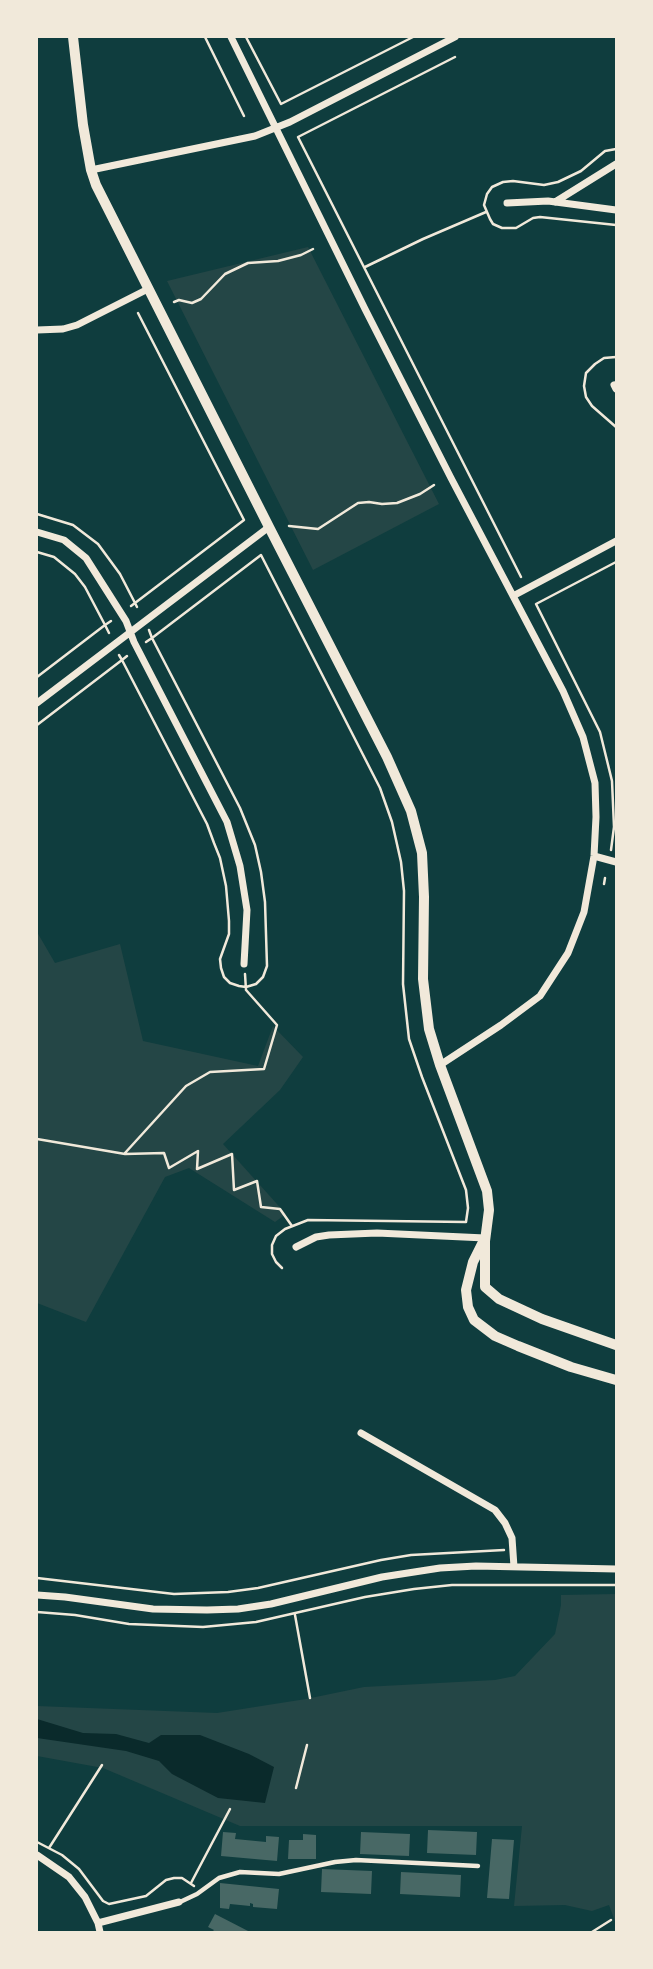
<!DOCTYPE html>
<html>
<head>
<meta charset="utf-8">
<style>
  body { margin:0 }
  #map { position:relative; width:653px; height:1969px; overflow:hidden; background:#0f3d3e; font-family:"Archivo Narrow",sans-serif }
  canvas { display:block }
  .frame { position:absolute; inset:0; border:38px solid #f1e9da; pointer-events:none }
</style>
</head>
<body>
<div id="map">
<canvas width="653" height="1969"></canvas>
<div class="frame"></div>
</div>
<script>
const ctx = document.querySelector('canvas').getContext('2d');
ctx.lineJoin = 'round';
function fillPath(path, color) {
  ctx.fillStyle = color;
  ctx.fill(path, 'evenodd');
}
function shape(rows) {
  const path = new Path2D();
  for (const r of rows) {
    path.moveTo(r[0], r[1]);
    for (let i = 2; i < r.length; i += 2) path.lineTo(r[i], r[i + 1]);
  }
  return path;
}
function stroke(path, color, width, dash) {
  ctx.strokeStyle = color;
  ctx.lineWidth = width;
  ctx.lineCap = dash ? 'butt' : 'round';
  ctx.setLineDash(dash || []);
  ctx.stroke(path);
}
fillPath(shape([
  [308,247,439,504,313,570,167,281],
  [37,932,55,963,120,944,143,1041,258,1066,273,1026,303,1057,280,1090,223,1144,286,1214,275,1222,189,1168,165,1177,86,1322,37,1303],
  [616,1594,616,1924,609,1905,592,1911,565,1905,514,1906,522,1826,240,1826,103,1768,37,1756,37,1706,217,1713,306,1699,364,1687,495,1680,515,1676,555,1634,561,1605,561,1595]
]), '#244646');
fillPath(shape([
  [37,1719,83,1733,116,1734,149,1743,161,1735,200,1735,249,1754,274,1767,265,1803,218,1798,172,1774,159,1761,126,1751,37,1738]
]), '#0a2a2b');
fillPath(shape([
  [428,1830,477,1832,476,1855,427,1853],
  [223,1832,236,1833,235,1839,266,1842,266,1836,279,1837,277,1861,221,1856],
  [361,1832,410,1834,409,1856,360,1854],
  [303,1834,316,1835,316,1859,288,1859,289,1840,303,1840],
  [492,1839,514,1840,509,1899,487,1898],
  [322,1869,372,1871,371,1894,321,1892],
  [401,1872,461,1875,460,1897,400,1894],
  [220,1883,279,1889,277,1909,253,1907,253,1904,250,1903,250,1906,230,1904,229,1909,220,1908],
  [215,1914,250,1932,212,1932,214,1930,208,1927]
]), '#486865');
stroke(shape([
  [205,37,244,116],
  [246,37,281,104,413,37],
  [455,57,298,137,521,577],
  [616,149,605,151,581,171,558,182,544,185,513,181,503,182,492,187,487,194,484,205,490,219,493,224,502,228,516,228,533,218,540,217,616,225],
  [365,267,423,239,486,212],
  [174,302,179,300,192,303,201,299,225,274,248,263,278,261,301,255,313,249],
  [616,357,604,358,595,364,586,373,584,386,586,397,592,406,616,427],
  [37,514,73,525,98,544,120,574,135,603,244,520,138,313],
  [289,526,318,529,358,503,369,502,382,504,397,503,420,494,434,485],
  [37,552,54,557,75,574,85,587,105,625,37,677],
  [131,606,135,603,137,607],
  [109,633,105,625,111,621],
  [146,642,152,638,149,630],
  [119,655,122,660,127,656],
  [37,725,122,660,207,824,214,843,220,858,226,886,229,921,229,934,220,959,221,968,224,977,230,983,239,986,246,987,256,984,263,977,267,966,265,902,261,872,255,845,240,808,152,638,261,555,380,788,392,822,401,862,404,891,403,984,409,1039,422,1077,466,1190,468,1208,466,1222,308,1220,285,1229,276,1236,272,1245,272,1254,276,1262,282,1268],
  [611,850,614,827,612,781,600,732,536,604,616,562],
  [604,884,605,878],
  [37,1139,125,1154,164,1153,169,1168,198,1151,197,1169,232,1154,234,1190,257,1181,261,1207,280,1209,292,1226],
  [125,1153,186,1086,210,1072,264,1069,277,1025,246,990,245,974],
  [37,1578,174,1594,228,1592,258,1588,381,1560,411,1555,504,1550],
  [37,1612,75,1615,129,1624,203,1627,256,1622,365,1597,414,1589,452,1585,616,1585],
  [295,1615,310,1698],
  [296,1788,307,1745],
  [37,1842,62,1855,79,1869,103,1901,109,1904,146,1896,166,1880,174,1878,182,1878,194,1886],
  [49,1848,102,1765],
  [191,1883,230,1809],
  [592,1932,611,1920]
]), '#f1e9da', 2.5);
stroke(shape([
  [180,1902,197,1894,219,1878,240,1872,279,1874,335,1862,356,1860,478,1866]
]), '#f1e9da', 4.5);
stroke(shape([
  [231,37,365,309,451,478,563,691,583,737,595,783,596,817,594,856,584,912,568,953,540,996,501,1025,440,1065],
  [91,170,255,136,290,122,455,37],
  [555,202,616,164],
  [507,203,548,201,616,210],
  [37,330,63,329,77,325,148,289],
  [614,385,616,389],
  [37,532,64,540,86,558,126,621,134,642,227,822,240,866,247,910,244,964],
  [513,596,616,541],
  [37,703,269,527],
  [594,856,616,862],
  [296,1247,316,1237,329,1235,377,1233,485,1238],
  [361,1433,495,1510,505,1523,512,1538,514,1567],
  [37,1595,65,1597,153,1609,207,1610,238,1609,271,1604,382,1577,440,1568,476,1566,616,1569],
  [37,1855,69,1877,85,1897,98,1923,100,1932],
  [98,1923,179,1902]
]), '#f1e9da', 7);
stroke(shape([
  [73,37,83,125,91,170,96,185,269,527,387,757,411,811,422,853,424,897,423,979,429,1029,440,1065,487,1191,489,1210,485,1241,485,1287,499,1299,542,1319,616,1345],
  [485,1238,473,1262,466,1290,468,1307,474,1320,495,1336,518,1346,571,1367,616,1380]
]), '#f1e9da', 10);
</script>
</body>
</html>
